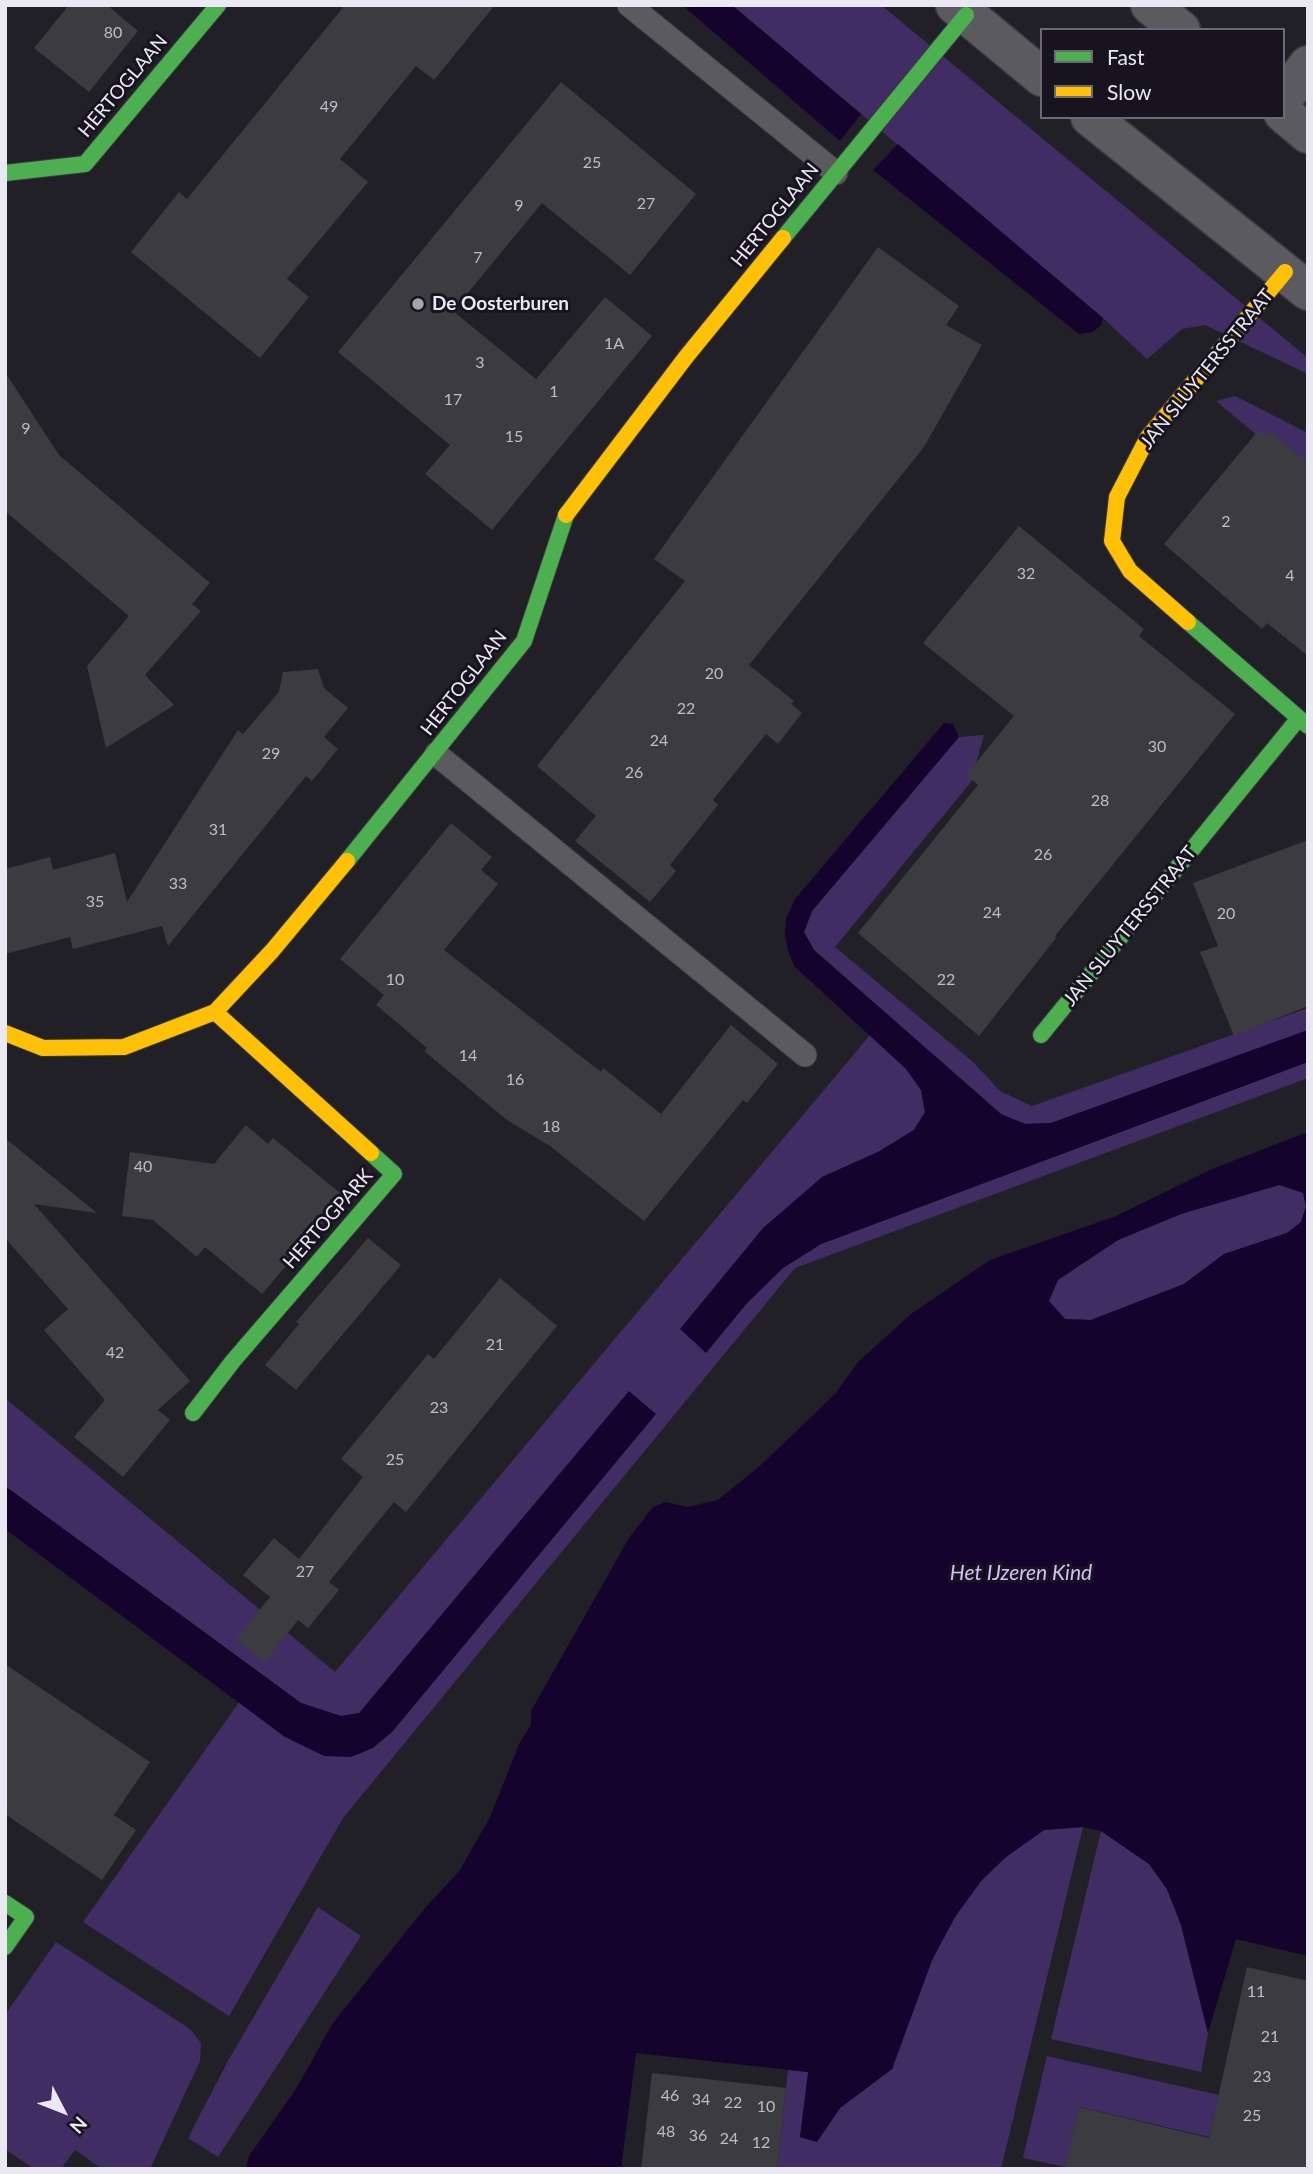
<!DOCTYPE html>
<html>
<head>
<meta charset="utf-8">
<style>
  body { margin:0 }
  #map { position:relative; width:1313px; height:2174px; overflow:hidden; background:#212027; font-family:Lato,sans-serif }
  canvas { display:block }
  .frame { position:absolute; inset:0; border:7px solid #eae8f1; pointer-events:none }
  .legend { position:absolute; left:1040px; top:28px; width:245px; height:91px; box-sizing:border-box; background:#171420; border:2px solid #6b6974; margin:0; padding:9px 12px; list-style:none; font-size:21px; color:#eae8f1 }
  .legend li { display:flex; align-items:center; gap:14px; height:35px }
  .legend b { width:35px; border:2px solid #6b6974 }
  .north { position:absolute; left:28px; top:2076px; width:70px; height:70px; -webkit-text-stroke:5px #171420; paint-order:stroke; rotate:132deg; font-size:19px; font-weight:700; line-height:28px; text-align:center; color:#eae8f1 }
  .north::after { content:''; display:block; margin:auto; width:24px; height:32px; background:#eae8f1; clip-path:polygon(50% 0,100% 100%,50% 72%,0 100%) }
</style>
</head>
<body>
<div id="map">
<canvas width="1313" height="2174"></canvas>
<div class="frame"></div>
<ul class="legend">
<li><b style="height:9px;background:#4caf50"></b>Fast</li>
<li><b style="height:9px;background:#ffc107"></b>Slow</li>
</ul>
<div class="north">N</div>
</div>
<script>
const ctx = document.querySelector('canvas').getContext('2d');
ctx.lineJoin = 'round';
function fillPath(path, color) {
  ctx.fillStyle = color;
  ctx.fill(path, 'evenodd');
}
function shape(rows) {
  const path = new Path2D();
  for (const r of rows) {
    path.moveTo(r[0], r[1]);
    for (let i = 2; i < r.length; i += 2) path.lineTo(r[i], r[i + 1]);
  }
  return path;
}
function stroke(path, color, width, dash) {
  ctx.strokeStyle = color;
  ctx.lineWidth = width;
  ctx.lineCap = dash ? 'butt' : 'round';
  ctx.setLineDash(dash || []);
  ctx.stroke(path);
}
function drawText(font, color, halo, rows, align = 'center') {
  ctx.font = font + ' Lato,sans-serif';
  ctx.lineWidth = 6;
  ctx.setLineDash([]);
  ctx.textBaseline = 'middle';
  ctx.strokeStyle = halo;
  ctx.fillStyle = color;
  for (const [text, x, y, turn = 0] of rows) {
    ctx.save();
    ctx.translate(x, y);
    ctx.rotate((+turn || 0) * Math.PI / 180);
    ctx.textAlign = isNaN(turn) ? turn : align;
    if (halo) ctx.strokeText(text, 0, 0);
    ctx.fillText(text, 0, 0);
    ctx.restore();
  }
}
fillPath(shape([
  [732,5,881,5,1308,358,1308,374,1205,325,1182,329,1147,359,1103,318],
  [1235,396,1308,433,1308,478,1216,401],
  [984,735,971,782,835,947,973,1062,1000,1091,1032,1106,1308,1008,1308,1030,1051,1123,1025,1124,1001,1114,814,950,804,932,812,911,959,737],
  [871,1034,906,1069,921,1090,925,1112,914,1130,878,1152,822,1177,706,1353,747,1303,783,1268,821,1244,1308,1062,1308,1078,795,1268,343,1818,229,2016,83,1922,240,1701,285,1737,392,1732,655,1414,371,1703,360,1713,341,1716,301,1703,5,1486,5,1398,335,1672],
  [1279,1185,1294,1188,1303,1193,1306,1207,1301,1222,1287,1233,1224,1254,1184,1284,1091,1320,1065,1319,1049,1301,1057,1280,1118,1240,1181,1214],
  [1083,1827,1001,2169,777,2169,788,2070,809,2072,800,2137,817,2142,840,2108,892,2069,932,1960,955,1917,981,1881,1006,1857,1044,1830],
  [1101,1831,1149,1864,1167,1889,1181,1925,1208,2033,1201,2072,1051,2039],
  [318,1907,361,1936,218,2157,188,2138,229,2059],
  [56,1942,190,2029,201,2043,200,2061,150,2169,102,2169,75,2150,61,2169,34,2169,5,2149,5,2015],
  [1047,2056,1219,2095,1209,2137,1080,2107,1065,2167,1023,2158]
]), '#412d64');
fillPath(shape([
  [682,5,732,5,861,114,840,141],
  [898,144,1103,318,1101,325,1093,332,1079,334,873,170],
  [944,723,953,724,959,737,812,911,804,932,814,950,1001,1114,1025,1124,1051,1123,1308,1030,1308,1062,821,1244,783,1268,747,1303,706,1353,680,1329,763,1228,822,1177,878,1152,914,1130,925,1112,921,1090,906,1069,794,966,787,947,785,933,786,919,795,899],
  [1308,1132,1308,1956,1236,1939,1208,2033,1181,1925,1167,1889,1149,1864,1101,1831,1083,1827,1044,1830,1006,1857,981,1881,955,1917,932,1960,892,2069,840,2108,817,2142,800,2137,808,2072,636,2053,621,2169,246,2169,249,2156,296,2089,333,2023,425,1908,460,1870,490,1817,520,1742,531,1725,531,1711,629,1538,653,1507,666,1502,687,1507,718,1500,762,1464,835,1394,858,1362,911,1314,990,1260,1116,1216,1212,1169],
  [1279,1185,1303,1193,1306,1206,1301,1222,1287,1233,1224,1254,1184,1284,1091,1320,1065,1319,1049,1301,1058,1280,1118,1240,1181,1214],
  [629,1391,656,1414,392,1732,373,1748,351,1757,324,1756,285,1737,5,1529,5,1486,301,1703,341,1716,359,1713]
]), '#15032d');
fillPath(shape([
  [69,5,107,5,138,31,89,92,34,48],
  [345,5,495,5,434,80,416,66,340,159,368,182,287,279,309,297,260,358,131,252,179,192,187,199],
  [561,82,696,194,630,275,542,203,453,311,536,379,605,297,652,336,492,530,425,474,450,445,338,352],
  [878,247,959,306,946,325,982,345,924,447,749,665,794,701,791,704,802,713,778,744,766,734,713,800,718,805,670,865,676,871,650,902,575,841,596,816,537,766,685,581,654,559],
  [5,372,59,455,210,583,192,604,201,611,145,675,174,705,106,748,87,666,129,616,5,511],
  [1258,431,1265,437,1269,432,1308,463,1308,656,1267,623,1262,629,1164,544],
  [1019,526,1144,629,1139,636,1235,714,1055,936,1056,938,979,1036,858,933,978,785,966,775,1014,716,923,643],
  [318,669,324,688,348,708,324,737,338,749,312,781,306,776,168,946,162,926,73,949,70,937,5,954,5,869,50,857,53,870,115,853,127,902,238,730,243,734,279,692,283,672],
  [451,823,492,857,481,870,498,884,444,950,601,1072,603,1068,661,1114,731,1025,778,1064,747,1103,743,1100,644,1221,550,1146,507,1120,424,1051,427,1048,376,1005,384,995,340,959],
  [1308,840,1308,1006,1234,1036,1200,952,1218,946,1193,883],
  [246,1125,268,1144,273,1138,345,1197,262,1294,205,1247,197,1257,153,1220,122,1216,130,1152,214,1164],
  [5,1138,97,1213,34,1204,190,1381,158,1410,170,1420,123,1477,74,1437,105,1400,44,1330,68,1309,5,1238],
  [368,1238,401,1265,296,1390,265,1365,299,1324,296,1322],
  [500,1278,557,1326,406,1512,394,1502,329,1582,339,1590,308,1628,298,1620,265,1662,236,1639,270,1597,243,1575,274,1538,299,1559,363,1477,341,1459,428,1354,434,1359],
  [5,1664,150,1762,114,1815,136,1830,102,1880,5,1814],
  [1247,1967,1308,1981,1308,2169,1064,2169,1079,2107,1209,2138],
  [652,2073,786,2088,777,2169,641,2169]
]), '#3c3b40');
const lane = shape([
  [629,5,836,173],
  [436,754,805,1055]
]);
const street = shape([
  [955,5,1042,77],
  [1150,5,1181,30],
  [1283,99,1308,65],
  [1283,113,1308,134],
  [1090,117,1308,291]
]);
const fast = shape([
  [5,173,85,164,218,5],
  [783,238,966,15],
  [1188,622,1308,726],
  [347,861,524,641,566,515],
  [1041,1035,1299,718],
  [193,1413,233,1361,394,1174,371,1153],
  [5,1903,26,1917,5,1947]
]);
const slow = shape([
  [566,515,686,357,783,238],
  [1188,622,1130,571,1112,541,1117,497,1148,437,1285,272],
  [215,1012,371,1153],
  [5,1033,43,1048,124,1047,215,1012,272,951,347,861]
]);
stroke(lane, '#3b3a40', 25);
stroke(street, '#3b3a40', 41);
stroke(fast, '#3b3a40', 18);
stroke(slow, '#3b3a40', 18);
stroke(lane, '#5b5a5f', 23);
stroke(street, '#5b5a5f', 38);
stroke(fast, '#4caf50', 16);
stroke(slow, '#ffc107', 16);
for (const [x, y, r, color] of [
  [418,304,7,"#a4a2aa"]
]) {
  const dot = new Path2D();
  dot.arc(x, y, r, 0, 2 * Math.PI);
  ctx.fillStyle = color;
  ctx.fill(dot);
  stroke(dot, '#171420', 2.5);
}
drawText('16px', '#bebdc5', null, [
  ["80",113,33],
  ["49",329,107],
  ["25",592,163],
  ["27",646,204],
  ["9",519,206],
  ["7",478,258],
  ["1A",614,344],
  ["3",480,363],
  ["1",554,392],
  ["17",453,400],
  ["9",26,429],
  ["15",514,437],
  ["2",1226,522],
  ["32",1026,574],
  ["4",1290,576],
  ["20",714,674],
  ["22",686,709],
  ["24",659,741],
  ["30",1157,747],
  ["29",271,754],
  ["26",634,773],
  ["28",1100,801],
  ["31",218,830],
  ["26",1043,855],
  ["33",178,884],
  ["35",95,902],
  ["24",992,913],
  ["20",1226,914],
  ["10",395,980],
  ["22",946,980],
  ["14",468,1056],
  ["16",515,1080],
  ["18",551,1127],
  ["40",143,1167],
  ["21",495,1345],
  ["42",115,1353],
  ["23",439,1408],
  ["25",395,1460],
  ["27",305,1572],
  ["11",1256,1992],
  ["21",1270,2037],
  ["23",1262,2077],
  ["46",670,2096],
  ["34",701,2100],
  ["22",733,2103],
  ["10",766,2107],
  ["25",1252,2116],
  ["48",666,2132],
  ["36",698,2136],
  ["24",729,2139],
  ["12",761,2143]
]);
drawText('19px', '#eae8f1', '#171420', [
  ["HERTOGLAAN",123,86,-50],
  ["HERTOGLAAN",775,215,-51],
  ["JAN SLUYTERSSTRAAT",1207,369,-51],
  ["HERTOGLAAN",464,683,-52],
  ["JAN SLUYTERSSTRAAT",1130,926,-51],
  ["HERTOGPARK",328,1219,-49]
]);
drawText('bold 19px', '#eae8f1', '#171420', [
  ["De Oosterburen",432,304]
], 'left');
drawText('italic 21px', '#d1c0fd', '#171420', [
  ["Het IJzeren Kind",1021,1573]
]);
</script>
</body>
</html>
